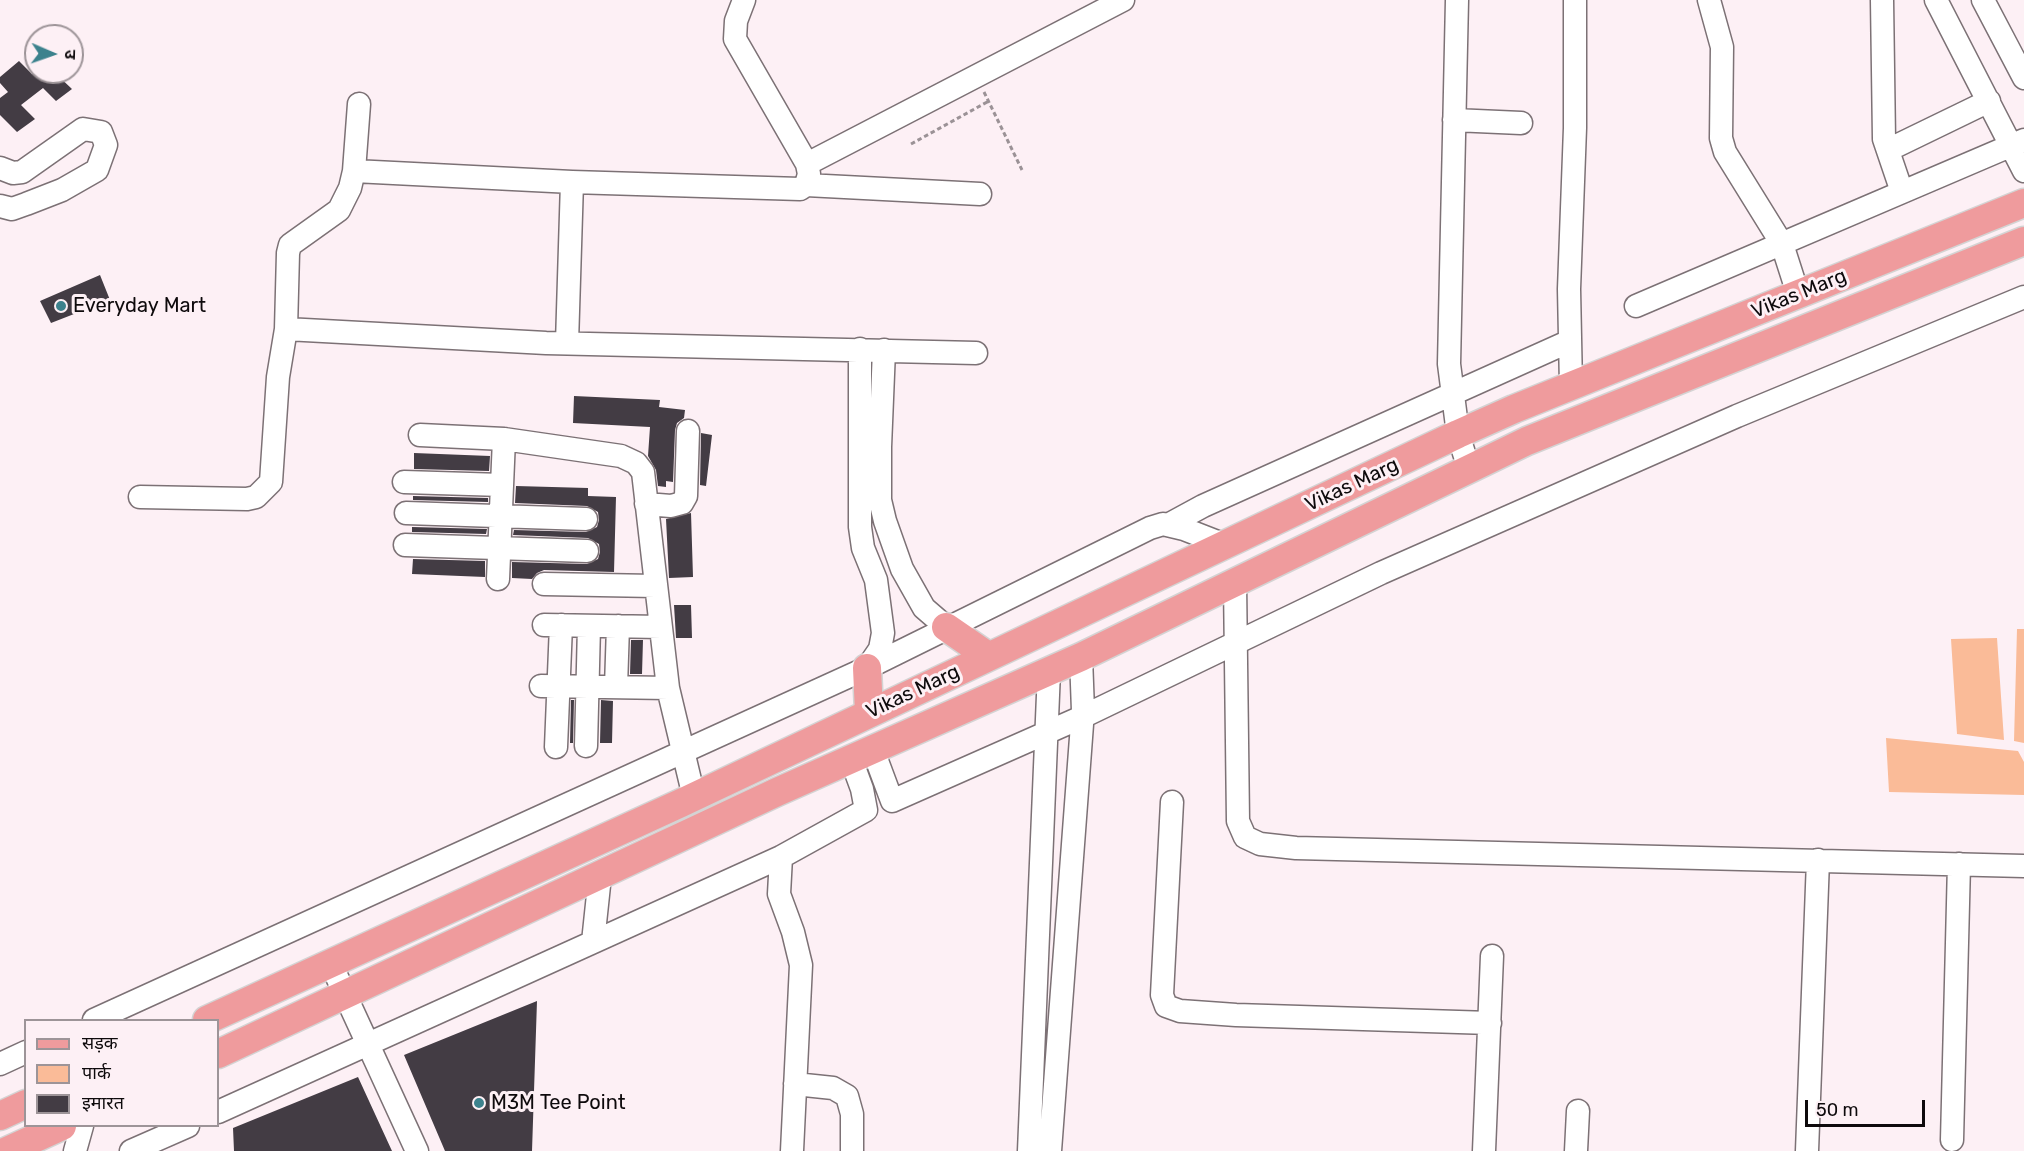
<!DOCTYPE html>
<html>
<head>
<meta charset="utf-8">
<style>
  body { margin:0 }
  #map { position:relative; width:2024px; height:1151px; overflow:hidden; background:#fdf0f5; font-family:Rubik,"Noto Sans Devanagari",sans-serif }
  canvas { display:block }
  .legend { position:absolute; left:24px; top:1019px; width:195px; height:108px; box-sizing:border-box; background:#fdf0f5; border:2px solid #9d9498; margin:0; padding:8px 10px; list-style:none; font-size:18px; color:#0e0a0c }
  .legend li { display:flex; align-items:center; gap:12px; height:30px }
  .legend b { width:30px; border:2px solid #9d9498 }
  .north { position:absolute; left:24px; top:24px; width:60px; height:60px; box-sizing:border-box; background:#fdf0f5; border:2px solid #9d9498; border-radius:50%; rotate:92deg; font-size:16px; font-weight:700; line-height:24px; text-align:center; color:#0e0a0c }
  .north::after { content:''; display:block; margin:auto; width:21px; height:27px; background:#3c828d; clip-path:polygon(50% 0,100% 100%,50% 72%,0 100%) }
  .scale { position:absolute; left:1805px; top:1100px; width:120px; height:27px; box-sizing:border-box; border:3px solid #0e0a0c; border-top:0; padding-left:8px; font-size:18px; line-height:21px; white-space:nowrap; color:#0e0a0c; -webkit-text-stroke:4px #fdf0f5; paint-order:stroke }
</style>
</head>
<body>
<div id="map">
<canvas width="2024" height="1151"></canvas>
<ul class="legend">
<li><b style="height:8px;background:#ef9b9d"></b>सड़क</li>
<li><b style="height:16px;background:#fabb98"></b>पार्क</li>
<li><b style="height:16px;background:#433c44"></b>इमारत</li>
</ul>
<div class="north">उ</div>
<div class="scale">50 m</div>
</div>
<script>
const ctx = document.querySelector('canvas').getContext('2d');
ctx.lineJoin = 'round';
function fillPath(path, color) {
  ctx.fillStyle = color;
  ctx.fill(path, 'evenodd');
}
function shape(rows) {
  const path = new Path2D();
  for (const r of rows) {
    path.moveTo(r[0], r[1]);
    for (let i = 2; i < r.length; i += 2) path.lineTo(r[i], r[i + 1]);
  }
  return path;
}
function stroke(path, color, width, dash) {
  ctx.strokeStyle = color;
  ctx.lineWidth = width;
  ctx.lineCap = dash ? 'butt' : 'round';
  ctx.setLineDash(dash || []);
  ctx.stroke(path);
}
function drawText(font, color, halo, rows, align = 'center') {
  ctx.font = font + ' Rubik,sans-serif';
  ctx.lineWidth = 6;
  ctx.setLineDash([]);
  ctx.textBaseline = 'middle';
  ctx.strokeStyle = halo;
  ctx.fillStyle = color;
  for (const [text, x, y, turn = 0] of rows) {
    ctx.save();
    ctx.translate(x, y);
    ctx.rotate((+turn || 0) * Math.PI / 180);
    ctx.textAlign = isNaN(turn) ? turn : align;
    if (halo) ctx.strokeText(text, 0, 0);
    ctx.fillText(text, 0, 0);
    ctx.restore();
  }
}
fillPath(shape([
  [2017,629,2024,629,2024,743,2014,741],
  [1997,638,2004,740,1957,734,1951,639],
  [1886,738,2018,751,2024,762,2024,795,1889,792]
]), '#fabb98');
fillPath(shape([
  [19,61,32,74,54,72,72,89,56,101,43,88,21,105,35,119,17,132,0,115,0,98,8,92,0,83,0,77],
  [100,275,110,300,51,323,40,301],
  [574,396,660,400,659,407,685,410,684,418,677,423,675,430,673,482,666,481,666,487,658,486,656,470,648,456,650,427,573,423],
  [701,433,712,435,706,486,700,485],
  [414,453,490,456,489,471,414,469],
  [516,486,588,488,588,496,616,497,614,572,544,570,537,573,532,579,512,578,512,562,587,564,598,559,600,552,599,544,588,538,513,535,514,530,586,532,597,527,599,520,598,512,587,506,515,503],
  [413,496,488,498,488,502,413,500],
  [691,513,693,577,669,578,666,519],
  [412,527,487,529,486,534,412,532],
  [413,559,485,561,485,577,412,574],
  [674,605,691,605,692,638,676,638],
  [631,640,643,640,642,674,630,674],
  [571,700,574,700,573,743,570,743],
  [601,700,613,701,612,743,600,743],
  [537,1001,532,1151,445,1151,404,1055],
  [358,1077,392,1151,234,1151,233,1128]
]), '#433c44');
const minor = shape([
  [1457,0,1449,364,1458,434,1469,469],
  [1709,0,1722,47,1721,138,1725,152,1782,244,1798,294],
  [1882,0,1884,139,1902,192],
  [1936,0,2024,171],
  [1983,0,2024,78],
  [1454,120,1521,123],
  [1888,150,1989,101],
  [807,164,1123,0],
  [0,168,13,173,22,172,83,129,101,132,106,145,97,170,62,190,26,204,12,209,0,206],
  [354,171,572,182,800,189,806,185,809,174,807,164,735,39,736,21,744,0],
  [806,185,980,194],
  [1636,306,2024,140],
  [286,329,546,343,976,353],
  [567,343,572,182],
  [860,349,860,527,863,548,876,580,883,633,880,649,867,668],
  [884,350,880,447,880,500,885,521,902,569,924,608,946,627],
  [1571,386,1569,289,1575,128,1575,0],
  [420,435,504,439,621,456,636,463,643,472,668,688,694,797],
  [404,482,502,485],
  [140,497,247,499,256,497,271,482,278,377,286,329,288,253,290,245,339,210,350,188,354,171,359,104],
  [646,504,671,506,682,503,686,496,688,431],
  [406,513,586,519],
  [1168,525,1203,506,1570,341],
  [405,545,587,551],
  [498,579,504,439],
  [1235,582,1238,821,1245,837,1260,844,1296,848,2024,866],
  [544,584,655,586],
  [544,625,661,627],
  [541,686,668,688],
  [616,687,618,626],
  [586,746,589,626],
  [556,747,561,625],
  [873,750,892,801,1082,717,1381,573,1737,416,2024,297],
  [1172,802,1162,995,1166,1006,1180,1011,1236,1015,1490,1023],
  [781,857,779,894,793,932,801,965,792,1151],
  [593,942,600,876],
  [331,964,417,1151],
  [94,1020,867,668,1150,528,1163,524,1184,529,1225,545],
  [0,1064,26,1052],
  [795,1084,833,1088,847,1096,852,1114,852,1151],
  [218,1112,781,857,866,810,862,789,851,759],
  [1952,1140,1959,864],
  [75,1151,82,1126],
  [131,1151,188,1126],
  [1029,1151,1049,671],
  [1050,1151,1083,711,1081,657],
  [1484,1151,1492,956],
  [1576,1151,1578,1111],
  [1807,1151,1818,860]
]);
const major = shape([
  [946,627,988,656],
  [867,668,869,712],
  [207,1020,681,803,1458,434,1514,409,2024,203],
  [218,1054,777,792,1081,657,1527,441,2024,241],
  [0,1116,26,1104],
  [7,1151,62,1126]
]);
stroke(minor, '#7c7175', 25);
stroke(major, '#d4d3d3', 31);
stroke(shape([
  [984,92,1022,170],
  [911,144,989,101]
]), '#9b9296', 3, [4.5, 3]);
stroke(minor, '#fff', 22);
stroke(major, '#ef9b9d', 28);
for (const [x, y, r, color] of [
  [61,306,6,"#3c828d"],
  [479,1103,6,"#3c828d"]
]) {
  const dot = new Path2D();
  dot.arc(x, y, r, 0, 2 * Math.PI);
  ctx.fillStyle = color;
  ctx.fill(dot);
  stroke(dot, '#fdf0f5', 2);
}
drawText('20px', '#0e0a0c', '#fdf0f5', [
  ["Vikas Marg",1799,294,-22],
  ["Vikas Marg",1352,485,-25],
  ["Vikas Marg",913,692,-25]
]);
drawText('20px', '#0e0a0c', '#fdf0f5', [
  ["Everyday Mart",73,306],
  ["M3M Tee Point",491,1103]
], 'left');
</script>
</body>
</html>
